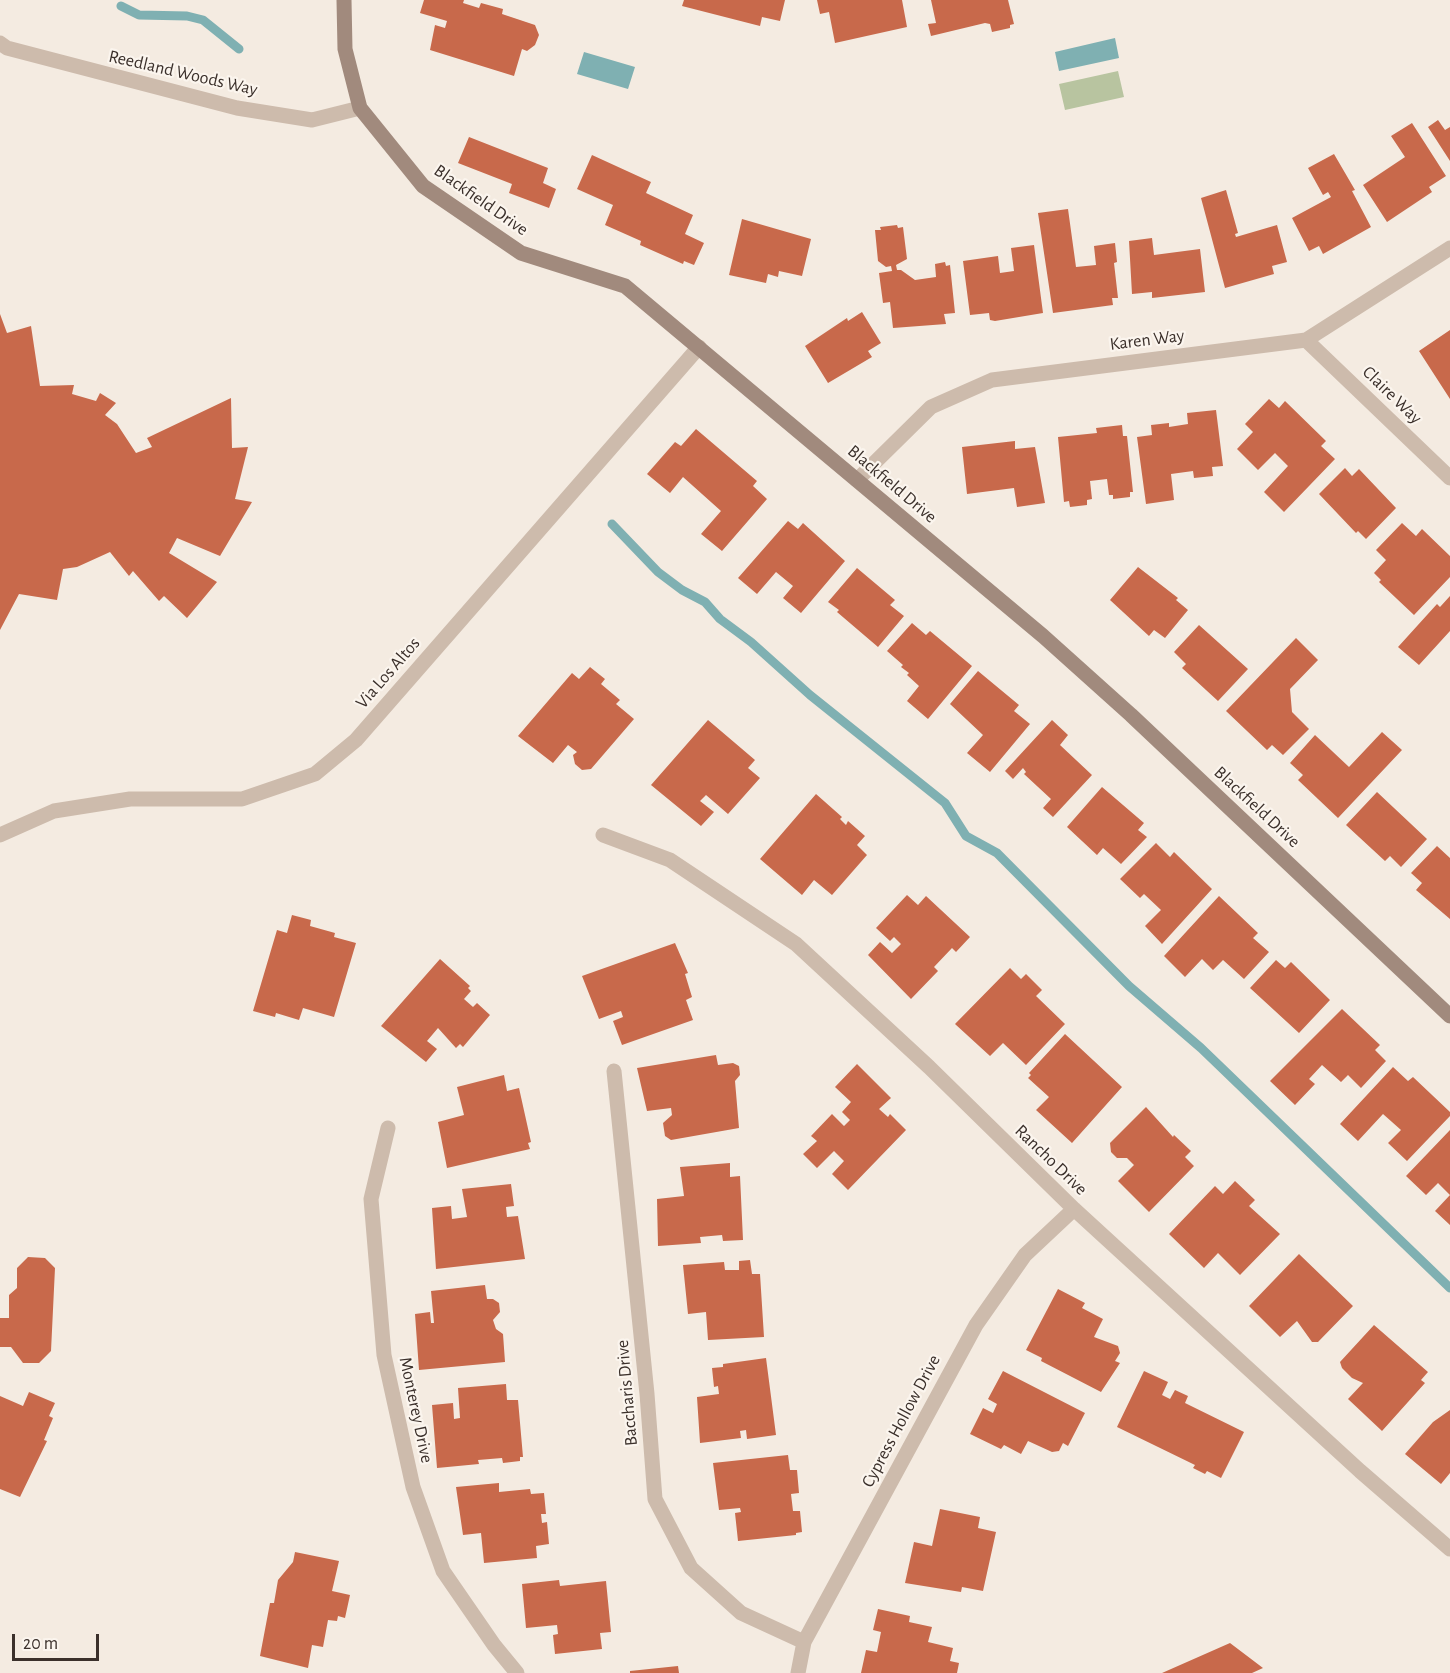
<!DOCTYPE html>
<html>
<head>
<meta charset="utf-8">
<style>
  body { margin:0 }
  #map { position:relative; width:1450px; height:1673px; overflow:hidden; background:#f4ebe1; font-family:"Alegreya Sans",sans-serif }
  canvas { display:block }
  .scale { position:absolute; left:12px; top:1634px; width:87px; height:27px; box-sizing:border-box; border:3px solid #3b302b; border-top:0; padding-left:8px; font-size:18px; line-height:21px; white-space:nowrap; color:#3b302b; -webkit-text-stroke:4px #fbf5ee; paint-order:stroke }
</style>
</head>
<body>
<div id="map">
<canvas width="1450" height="1673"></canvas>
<div class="scale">20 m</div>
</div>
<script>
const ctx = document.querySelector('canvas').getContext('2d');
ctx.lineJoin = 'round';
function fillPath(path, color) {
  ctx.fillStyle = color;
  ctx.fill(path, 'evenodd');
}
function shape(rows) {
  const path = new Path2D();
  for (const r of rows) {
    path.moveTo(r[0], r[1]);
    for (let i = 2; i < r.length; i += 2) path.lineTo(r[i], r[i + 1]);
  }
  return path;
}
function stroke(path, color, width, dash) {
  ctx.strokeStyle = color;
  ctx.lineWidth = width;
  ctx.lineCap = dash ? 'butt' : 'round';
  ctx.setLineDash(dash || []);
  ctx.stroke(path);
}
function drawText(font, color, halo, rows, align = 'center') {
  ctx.font = font + ' "Alegreya Sans",sans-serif';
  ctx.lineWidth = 4.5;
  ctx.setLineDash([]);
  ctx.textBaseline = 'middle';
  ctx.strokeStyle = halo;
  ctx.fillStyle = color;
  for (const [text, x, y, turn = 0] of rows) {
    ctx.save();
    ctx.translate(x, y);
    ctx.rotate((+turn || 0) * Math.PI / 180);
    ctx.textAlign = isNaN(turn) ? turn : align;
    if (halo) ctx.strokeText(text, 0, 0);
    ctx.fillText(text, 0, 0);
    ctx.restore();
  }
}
fillPath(shape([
  [1118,71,1124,97,1065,110,1059,84]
]), '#b8c4a0');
fillPath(shape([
  [1115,38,1119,58,1059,71,1055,52],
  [584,52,635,67,628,89,577,74]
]), '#7fb0b2');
stroke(shape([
  [121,6,139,15,187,16,203,20,239,49],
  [612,524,658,572,682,590,705,602,720,619,751,642,810,695,945,803,966,836,997,853,1129,986,1201,1048,1450,1288]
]), '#7fb0b2', 9);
fillPath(shape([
  [424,0,464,0,463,3,479,8,481,3,503,9,502,14,535,25,539,35,535,45,527,51,522,49,514,76,430,50,435,25,445,28,447,21,420,13],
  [684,0,785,0,780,21,762,17,760,26,682,6],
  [817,0,902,0,907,27,835,43,829,12,820,14],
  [931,0,1008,0,1014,24,1010,25,1010,28,992,32,990,24,985,23,931,36,928,24,936,23],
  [1438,120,1445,130,1450,127,1450,161,1428,127],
  [1412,123,1446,176,1429,187,1432,192,1387,222,1363,185,1405,157,1391,136],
  [469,137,548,168,543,183,556,189,549,208,509,193,512,184,458,163],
  [1334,154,1355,190,1352,191,1371,227,1323,254,1319,246,1309,251,1292,218,1331,197,1328,192,1323,195,1308,168],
  [592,155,651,182,646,193,693,215,685,234,704,243,694,265,684,261,683,264,640,245,641,241,605,225,613,205,577,189],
  [1226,190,1238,233,1235,234,1236,237,1277,225,1287,262,1272,266,1274,274,1225,288,1201,198],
  [1068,209,1076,267,1096,265,1094,246,1115,243,1117,262,1114,263,1118,298,1112,298,1113,305,1053,313,1038,213],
  [742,219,811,239,802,276,779,271,778,277,768,274,766,283,729,275],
  [897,225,898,228,903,227,907,259,896,265,897,270,901,270,915,280,936,277,935,264,945,262,946,266,950,265,955,313,944,314,946,324,893,328,890,302,883,303,879,273,892,271,891,266,886,267,878,261,875,230,881,230,880,227],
  [1152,238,1154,255,1200,249,1205,292,1152,298,1152,292,1132,294,1129,241],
  [1034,245,1043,313,995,321,990,320,989,313,970,315,963,261,998,256,1000,273,1014,271,1011,248],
  [862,312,881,343,868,351,872,357,828,383,805,346,847,318,848,321],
  [0,314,7,333,31,326,40,386,74,385,72,394,96,401,100,393,116,403,105,415,117,424,136,453,152,447,147,438,231,398,232,448,248,447,235,499,252,502,220,556,177,538,169,553,217,582,187,618,164,596,159,601,133,571,129,576,110,552,77,567,63,569,57,600,19,594,0,630],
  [1450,330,1450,399,1419,351],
  [1269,399,1279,408,1285,401,1326,441,1321,446,1335,459,1284,512,1264,492,1288,466,1275,453,1258,470,1237,449,1253,432,1245,424],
  [1216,410,1223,466,1212,467,1213,476,1194,478,1193,471,1171,474,1174,500,1146,504,1137,437,1152,435,1151,425,1169,423,1169,427,1188,424,1187,413],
  [1122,425,1123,436,1127,436,1133,492,1130,492,1130,497,1113,499,1113,495,1109,495,1107,479,1090,481,1092,499,1087,500,1087,505,1070,507,1069,501,1064,502,1058,437,1097,433,1096,428],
  [696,429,757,481,753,486,767,499,722,551,701,534,721,511,683,477,670,493,647,474,675,442,681,446],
  [1015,441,1015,449,1035,447,1045,503,1017,507,1014,488,967,494,962,447],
  [1345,468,1352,476,1359,469,1396,508,1366,539,1358,531,1356,533,1319,494],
  [788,521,798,529,803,523,845,561,801,613,783,598,793,586,776,572,757,594,738,578],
  [1402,523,1416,536,1422,529,1450,556,1450,577,1414,615,1379,582,1381,580,1374,573,1386,560,1376,550],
  [1138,567,1178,598,1176,600,1188,610,1165,638,1154,630,1149,636,1110,600],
  [857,568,895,600,890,605,904,616,878,647,837,612,839,610,828,602],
  [1450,596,1450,631,1419,665,1398,647,1437,604,1440,607],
  [912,623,926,635,930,631,972,666,928,719,907,701,919,686,907,675,909,673,901,667,903,665,887,651],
  [1199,625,1248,669,1218,701,1182,668,1186,664,1174,652],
  [1296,638,1318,660,1290,689,1292,712,1309,729,1283,755,1272,745,1267,750,1226,711],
  [590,667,605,679,601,684,620,700,616,704,634,719,591,769,582,770,575,764,573,755,577,752,568,745,553,763,518,736,572,673,579,679],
  [978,671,1019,705,1014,711,1030,724,990,772,967,753,983,735,950,704],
  [708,720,755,760,748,768,760,778,728,814,706,795,700,801,714,812,701,826,651,785],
  [1052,720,1068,735,1060,745,1092,775,1053,817,1043,808,1051,799,1024,774,1026,772,1023,768,1013,779,1005,771],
  [1382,732,1402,750,1338,818,1298,780,1303,775,1290,763,1315,735,1349,767],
  [1102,787,1144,823,1138,830,1147,837,1121,864,1103,848,1097,855,1067,827],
  [1377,792,1427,839,1401,867,1390,856,1385,861,1346,825],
  [816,794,842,817,840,819,846,825,848,821,865,836,857,845,867,855,832,895,814,880,802,895,760,859],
  [1156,843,1170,857,1174,852,1212,889,1162,944,1145,926,1161,910,1144,894,1140,898,1120,879],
  [1437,846,1450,858,1450,919,1416,890,1422,883,1411,873],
  [907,895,918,905,926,896,970,937,956,952,952,948,934,967,938,971,911,999,868,955,880,942,892,953,901,944,894,937,890,941,876,928],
  [1219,896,1258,933,1253,938,1269,952,1244,979,1223,960,1213,970,1202,959,1185,977,1164,956],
  [292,915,311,920,310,926,335,933,334,937,356,943,334,1017,303,1008,299,1020,276,1013,275,1017,253,1011,277,930,287,933],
  [675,943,688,973,685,974,692,997,686,1000,693,1020,622,1045,613,1021,623,1017,621,1011,599,1019,582,976],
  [440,959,470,986,468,988,471,991,464,999,473,1007,477,1003,490,1015,463,1047,460,1044,456,1048,438,1028,427,1041,437,1049,426,1062,381,1026],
  [1276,960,1285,968,1291,962,1330,1000,1299,1033,1250,988],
  [1010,968,1021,979,1026,974,1042,990,1036,996,1065,1024,1026,1065,1003,1043,990,1056,955,1024],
  [1342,1009,1380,1045,1375,1050,1386,1061,1361,1088,1348,1075,1341,1082,1322,1065,1309,1079,1315,1084,1295,1105,1270,1081],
  [1065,1034,1122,1087,1072,1143,1036,1110,1049,1097,1028,1078,1031,1075,1029,1073],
  [716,1055,718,1065,733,1063,739,1066,740,1075,735,1081,739,1128,671,1140,665,1136,663,1123,672,1115,671,1108,647,1111,637,1068],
  [857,1064,891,1098,879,1109,888,1117,890,1114,906,1130,848,1190,832,1174,844,1161,834,1151,817,1168,803,1154,817,1141,811,1136,832,1114,844,1126,850,1120,842,1112,851,1102,835,1087],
  [1393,1067,1408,1081,1413,1077,1450,1112,1450,1116,1407,1161,1388,1143,1401,1130,1383,1114,1358,1141,1340,1124],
  [504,1075,507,1091,519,1088,531,1142,528,1143,530,1149,447,1168,438,1122,464,1115,457,1087],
  [1146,1107,1173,1137,1174,1135,1191,1151,1185,1157,1194,1166,1149,1212,1118,1181,1134,1165,1127,1158,1117,1158,1111,1152,1110,1143],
  [1450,1130,1450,1225,1435,1211,1450,1195,1438,1183,1426,1195,1406,1176],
  [730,1163,730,1177,740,1176,743,1240,723,1241,722,1235,700,1237,701,1243,658,1246,657,1199,684,1196,680,1167],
  [1235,1181,1255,1200,1249,1206,1280,1234,1240,1275,1218,1253,1204,1268,1169,1234,1215,1186,1223,1194],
  [511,1184,514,1206,506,1207,507,1217,518,1216,525,1259,436,1269,432,1208,451,1206,452,1219,467,1217,462,1189],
  [1299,1254,1353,1306,1318,1342,1312,1342,1297,1321,1280,1337,1249,1306],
  [28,1257,45,1258,55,1268,51,1351,39,1363,23,1363,11,1347,0,1347,0,1318,9,1318,9,1295,17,1288,17,1268],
  [750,1260,752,1274,760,1274,764,1337,708,1340,706,1312,688,1314,683,1265,724,1262,725,1270,739,1270,739,1261],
  [485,1285,487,1299,493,1299,499,1303,500,1312,493,1320,496,1329,503,1334,505,1362,419,1370,415,1314,430,1312,431,1323,434,1323,431,1291],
  [1058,1289,1085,1303,1082,1308,1103,1319,1094,1337,1118,1346,1120,1353,1115,1361,1120,1363,1101,1392,1041,1361,1042,1358,1026,1350],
  [1374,1325,1428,1372,1421,1380,1425,1383,1382,1431,1348,1399,1363,1383,1352,1378,1342,1368,1340,1362],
  [766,1358,776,1435,747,1439,746,1430,740,1431,741,1438,700,1443,697,1397,719,1394,718,1386,714,1387,712,1368,723,1367,723,1364],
  [1003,1371,1085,1413,1068,1446,1063,1443,1059,1451,1052,1452,1028,1441,1021,1454,1004,1445,1001,1449,970,1434,983,1408,993,1413,997,1404,988,1399],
  [1144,1371,1168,1382,1162,1395,1170,1399,1175,1390,1188,1396,1185,1403,1244,1432,1221,1478,1207,1471,1205,1474,1193,1468,1195,1465,1117,1427],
  [506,1384,507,1400,518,1400,523,1457,520,1457,520,1461,503,1463,502,1458,478,1460,479,1464,437,1468,432,1405,453,1403,454,1419,460,1418,458,1388],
  [29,1392,55,1403,49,1416,53,1418,44,1440,47,1441,20,1497,0,1489,0,1396,23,1406],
  [1450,1410,1450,1473,1441,1484,1405,1454,1433,1422],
  [788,1455,790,1470,797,1470,799,1493,791,1494,793,1511,800,1511,802,1532,796,1533,796,1535,738,1541,735,1513,741,1512,740,1508,719,1510,713,1463],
  [499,1483,499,1492,530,1489,531,1494,544,1493,546,1514,541,1514,542,1523,547,1522,549,1544,536,1546,537,1558,484,1563,481,1533,463,1535,456,1487],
  [940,1509,980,1517,978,1528,996,1532,983,1591,962,1587,961,1592,905,1583,914,1542,932,1546],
  [295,1552,339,1561,332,1591,350,1595,345,1618,338,1616,337,1621,328,1620,323,1647,312,1645,308,1668,260,1656,270,1603,274,1603,278,1580,293,1562],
  [559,1580,560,1586,606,1581,611,1632,600,1633,602,1649,555,1654,553,1635,558,1634,557,1625,526,1628,522,1584],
  [878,1609,910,1616,909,1622,932,1627,928,1642,953,1648,950,1661,959,1663,957,1673,861,1673,866,1650,877,1652,881,1632,873,1630],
  [1230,1643,1263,1668,1252,1673,1162,1673],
  [678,1666,679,1673,630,1673,630,1671]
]), '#c8694b');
stroke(shape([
  [0,43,7,48,237,108,312,120,360,108],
  [1306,340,1450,478],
  [857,480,931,407,992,380,1306,340,1450,248],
  [0,835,54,811,130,799,242,799,315,774,356,740,699,347],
  [603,835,670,860,796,944,929,1067,1074,1209,1360,1471,1450,1549],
  [614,1071,647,1394,655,1499,691,1568,741,1613,804,1642],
  [388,1128,371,1199,384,1355,413,1487,443,1571,494,1645,517,1673],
  [798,1673,804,1642,976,1325,1025,1255,1074,1209]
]), '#cdbbac', 15);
stroke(shape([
  [344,0,345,49,360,108,423,186,521,253,625,286,1043,636,1131,715,1450,1016]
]), '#a18a7d', 15);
drawText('18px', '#3b302b', '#fbf5ee', [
  ["Reedland Woods Way",183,73,13],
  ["Blackfield Drive",481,200,35],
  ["Karen Way",1147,340,-7],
  ["Claire Way",1392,395,44],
  ["Blackfield Drive",892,484,40],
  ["Via Los Altos",388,673,-49],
  ["Blackfield Drive",1257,807,43],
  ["Rancho Drive",1051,1160,44],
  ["Baccharis Drive",627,1393,-95],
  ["Monterey Drive",416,1410,78],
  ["Cypress Hollow Drive",901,1421,-62]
]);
</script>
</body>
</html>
